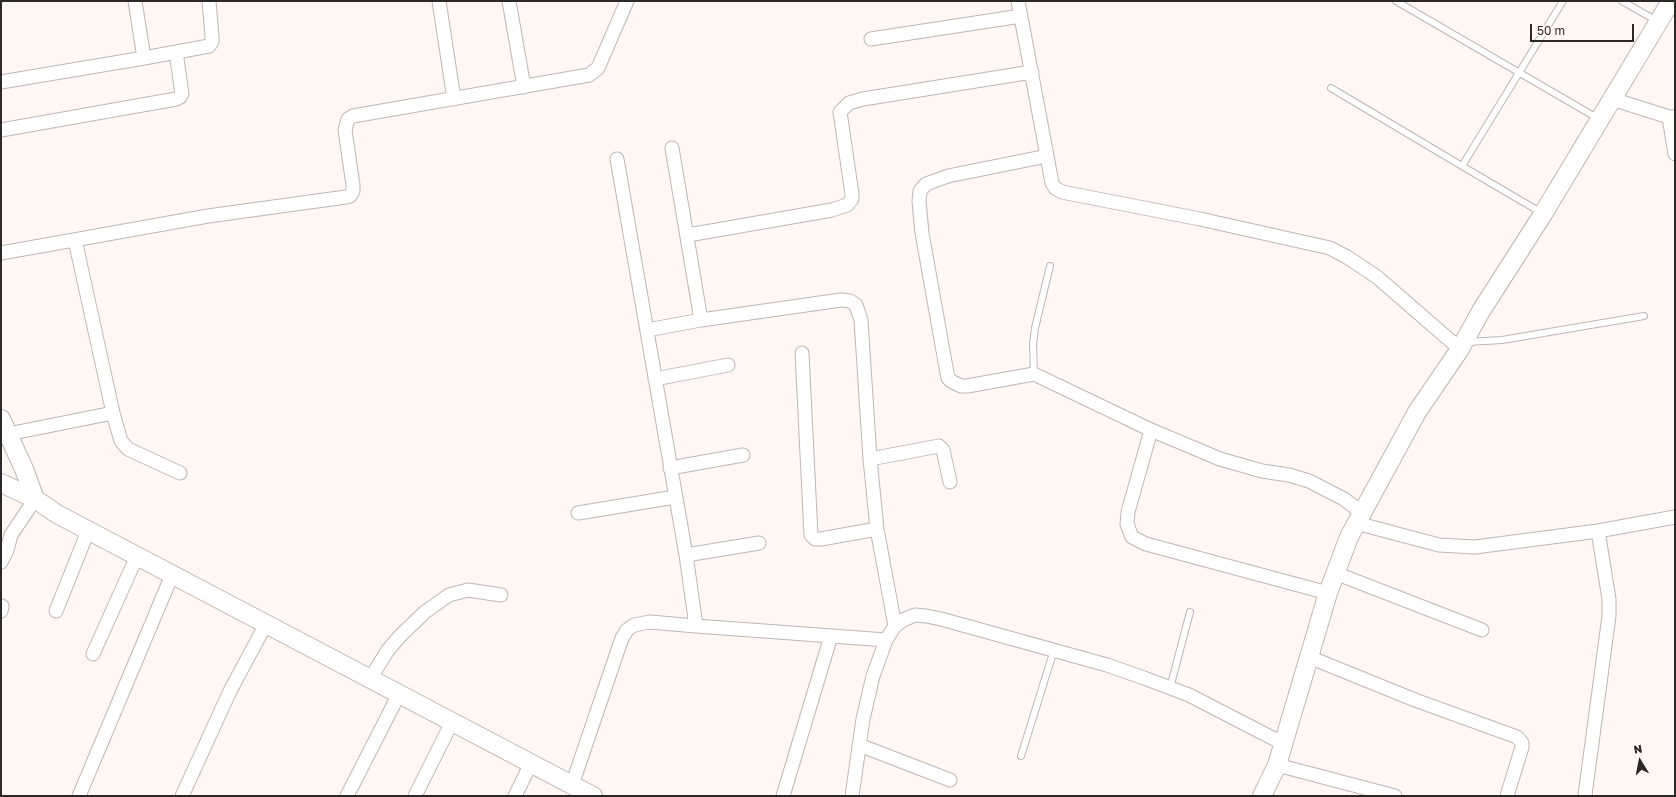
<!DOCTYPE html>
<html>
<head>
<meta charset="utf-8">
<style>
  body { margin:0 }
  #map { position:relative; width:1676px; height:797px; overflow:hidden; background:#fff7f4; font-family:"Golos Text",sans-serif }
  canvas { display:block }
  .frame { position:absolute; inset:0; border:2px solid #2b2827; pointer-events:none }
  .north { position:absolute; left:1620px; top:741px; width:40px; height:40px; -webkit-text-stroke:3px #fff7f4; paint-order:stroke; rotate:350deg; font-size:11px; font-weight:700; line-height:16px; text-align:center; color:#2b2827 }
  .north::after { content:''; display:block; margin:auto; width:14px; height:18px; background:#2b2827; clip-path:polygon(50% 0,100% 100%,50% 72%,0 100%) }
  .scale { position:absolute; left:1530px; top:24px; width:104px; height:18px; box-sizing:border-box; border:2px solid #2b2827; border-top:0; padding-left:5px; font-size:12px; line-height:14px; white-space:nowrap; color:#2b2827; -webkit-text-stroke:3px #fff7f4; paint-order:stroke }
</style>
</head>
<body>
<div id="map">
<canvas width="1676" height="797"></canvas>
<div class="frame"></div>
<div class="north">N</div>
<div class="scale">50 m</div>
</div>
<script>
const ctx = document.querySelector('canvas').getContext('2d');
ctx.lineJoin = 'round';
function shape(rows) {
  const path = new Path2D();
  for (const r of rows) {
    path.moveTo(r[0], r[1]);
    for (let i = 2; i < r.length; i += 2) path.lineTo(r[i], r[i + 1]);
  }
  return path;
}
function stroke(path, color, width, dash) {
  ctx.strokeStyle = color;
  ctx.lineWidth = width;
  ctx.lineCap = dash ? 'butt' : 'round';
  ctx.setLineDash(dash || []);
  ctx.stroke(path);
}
const lane = shape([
  [1396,1,1599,119],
  [1622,1,1657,21],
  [1331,88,1462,166],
  [1542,213,1462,166,1563,1],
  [1467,342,1502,340,1644,316],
  [1034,374,1033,344,1035,328,1050,266],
  [1170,688,1190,612],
  [1021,756,1054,650]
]);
const street = shape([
  [439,1,454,99],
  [509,1,524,87],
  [1018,1,1047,156,1052,183,1055,188,1062,192,1200,219,1330,248,1347,257,1377,277,1460,349],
  [871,39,1021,16],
  [144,58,209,46,212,42,212,36,209,1],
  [1,82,144,58,135,1],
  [1612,99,1669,117,1675,117],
  [1669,117,1675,154],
  [1,130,176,99,180,97,182,94,176,52],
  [672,148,701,320],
  [1047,156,948,176,926,184,920,191,919,201,922,233,945,362,948,378,951,381,961,386,967,386,1034,374,1151,430,1220,459,1262,471,1289,475,1309,481,1344,499,1362,513],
  [688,235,832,210,847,205,852,199,852,194,840,112,849,103,863,99,1032,72],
  [75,240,113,413,121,441,128,449,180,473],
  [1,253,208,216,346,197,350,196,353,191,353,185,345,130,348,119,353,116,589,75,598,68,627,1],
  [647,330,701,320,841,300,850,301,856,305,861,320,870,459,877,529,895,626],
  [802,353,811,535,815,539,821,539,877,529],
  [655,379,728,365],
  [1151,430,1128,512,1127,524,1132,537,1146,544,1328,593],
  [8,434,113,413],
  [870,459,939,446,943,450,950,482],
  [670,468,743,455],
  [578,513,675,497],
  [1356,523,1439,545,1475,547,1598,531,1675,517],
  [686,555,759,543],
  [1,562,7,550,11,535,35,499],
  [1335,573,1482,630],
  [1,611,2,606],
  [56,611,88,531],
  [696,626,886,640],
  [93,654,137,556],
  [1309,657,1415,700,1517,737,1522,743,1522,747,1507,796],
  [370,679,388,650,400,636,425,612,449,595,468,590,501,595],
  [859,745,950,780],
  [1277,765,1395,796],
  [572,785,622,638,627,630,634,625,650,622,696,626,686,555,617,159],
  [1585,795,1609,616,1609,599,1598,531],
  [79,796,172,575],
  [182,796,230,691,266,624],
  [347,796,399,694],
  [415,796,452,722],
  [515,796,531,763],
  [783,796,831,636],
  [852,796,863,719,873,676,886,640,895,626,903,620,915,615,926,616,941,619,1107,665,1144,678,1189,695,1284,744]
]);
const secondary = shape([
  [1,419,24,469,35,499,57,514,593,796],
  [1,483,35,499],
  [1262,796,1277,765,1328,593,1349,537,1417,412,1460,349,1481,311,1543,214,1671,1]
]);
stroke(lane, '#beb6b4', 8);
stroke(street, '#beb6b4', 15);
stroke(secondary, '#beb6b4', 20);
stroke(lane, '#fff', 6);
stroke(street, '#fff', 13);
stroke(secondary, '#fff', 18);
</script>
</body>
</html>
